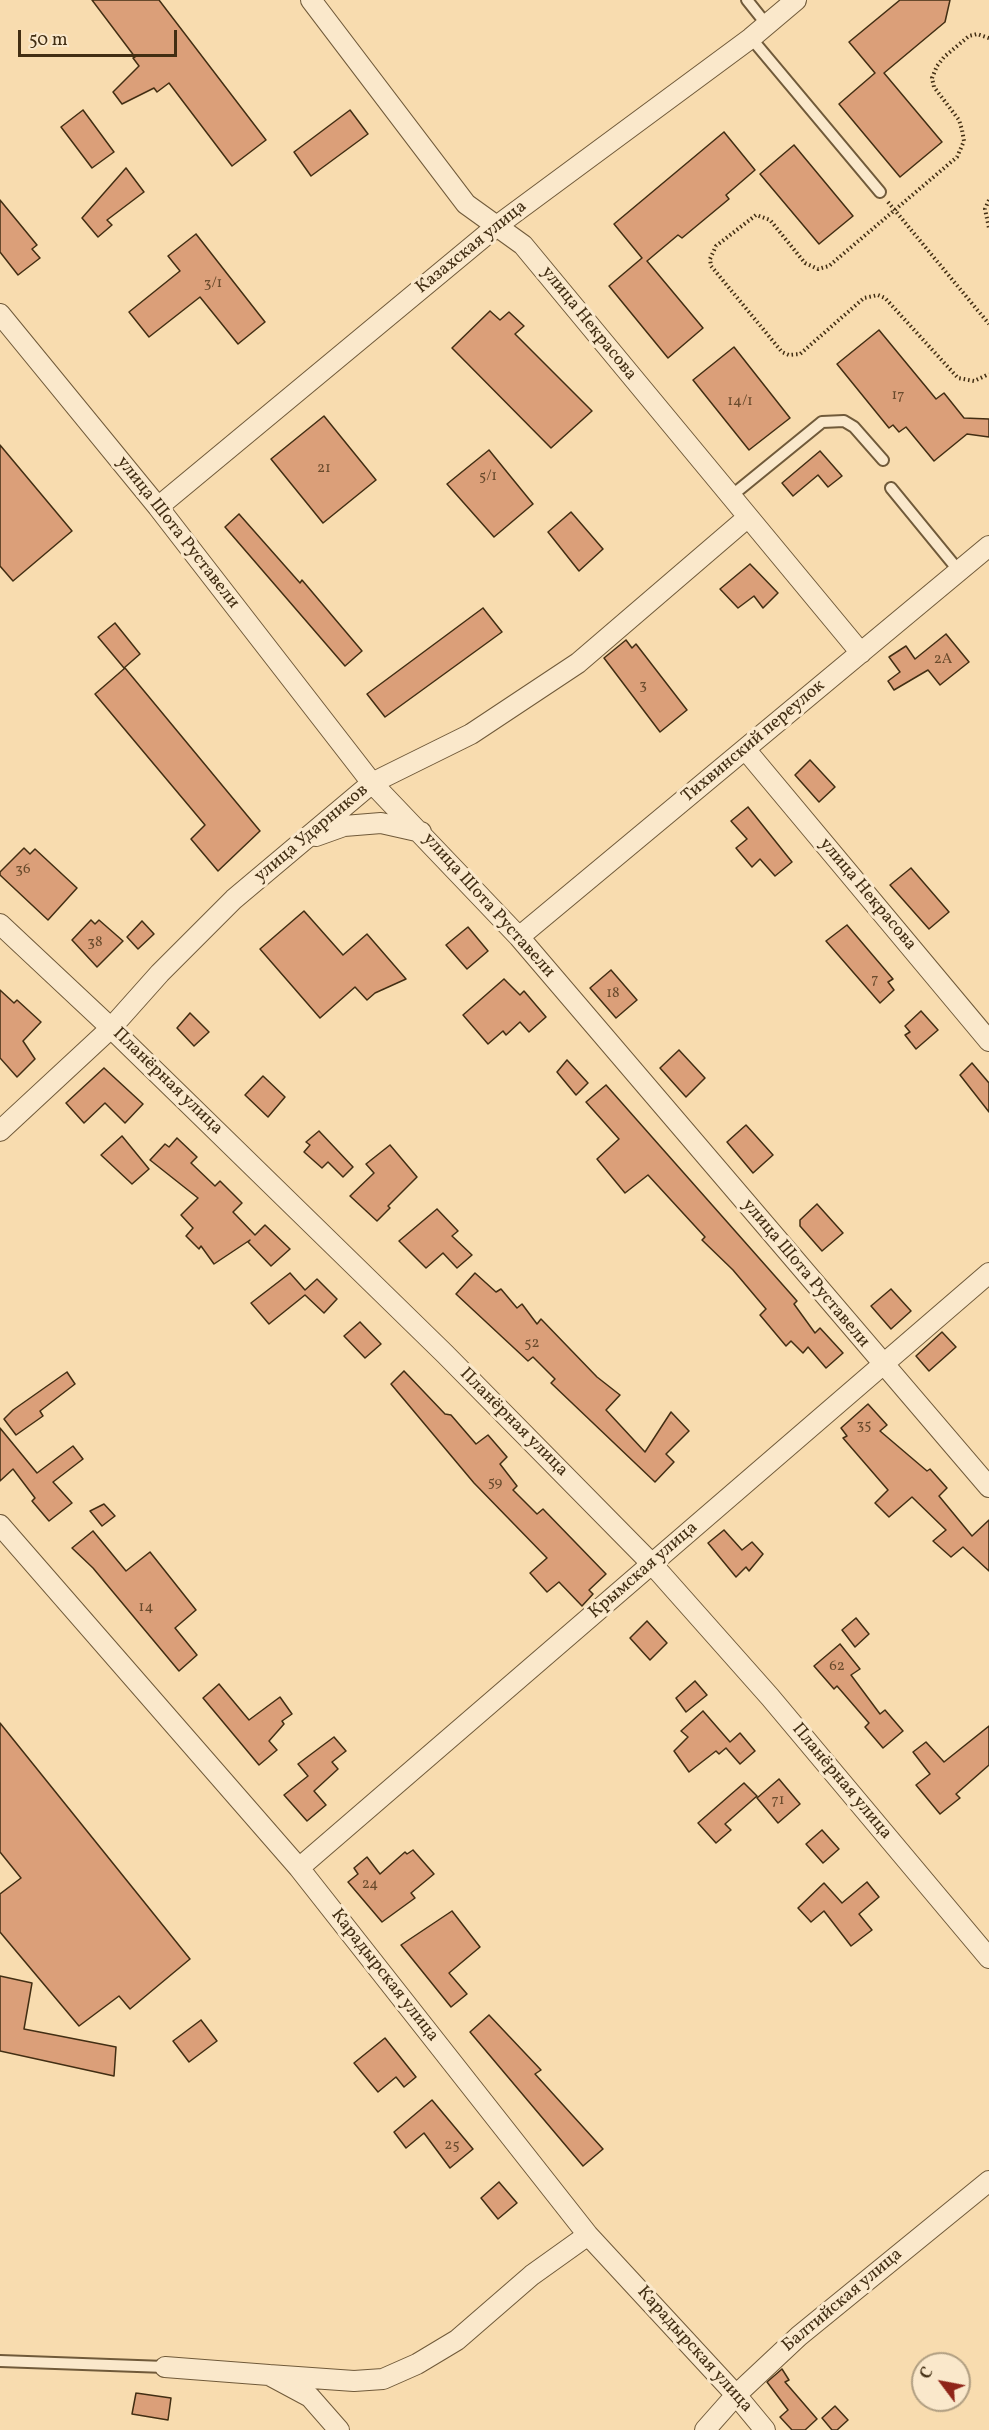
<!DOCTYPE html>
<html>
<head>
<meta charset="utf-8">
<style>
  body { margin:0 }
  #map { position:relative; width:989px; height:2430px; overflow:hidden; background:#f8dcaf; font-family:Vollkorn,serif }
  canvas { display:block }
  .north { position:absolute; left:911px; top:2352px; width:60px; height:60px; box-sizing:border-box; background:#fae8cb; border:2px solid #b09e81; border-radius:50%; rotate:302deg; font-size:16px; font-weight:700; line-height:24px; text-align:center; color:#422e13 }
  .north::after { content:''; display:block; margin:auto; width:21px; height:27px; background:#8f2418; clip-path:polygon(50% 0,100% 100%,50% 72%,0 100%) }
  .scale { position:absolute; left:18px; top:30px; width:159px; height:27px; box-sizing:border-box; border:3px solid #422e13; border-top:0; padding-left:8px; font-size:18px; line-height:21px; white-space:nowrap; color:#422e13; -webkit-text-stroke:4px #fae8cb; paint-order:stroke }
</style>
</head>
<body>
<div id="map">
<canvas width="989" height="2430"></canvas>
<div class="north">С</div>
<div class="scale">50 m</div>
</div>
<script>
const ctx = document.querySelector('canvas').getContext('2d');
ctx.lineJoin = 'round';
function fillPath(path, color) {
  ctx.fillStyle = color;
  ctx.fill(path, 'evenodd');
}
function shape(rows) {
  const path = new Path2D();
  for (const r of rows) {
    path.moveTo(r[0], r[1]);
    for (let i = 2; i < r.length; i += 2) path.lineTo(r[i], r[i + 1]);
  }
  return path;
}
function stroke(path, color, width, dash) {
  ctx.strokeStyle = color;
  ctx.lineWidth = width;
  ctx.lineCap = dash ? 'butt' : 'round';
  ctx.setLineDash(dash || []);
  ctx.stroke(path);
}
function drawText(font, color, halo, rows, align = 'center') {
  ctx.font = font + ' Vollkorn,serif';
  ctx.lineWidth = 6;
  ctx.setLineDash([]);
  ctx.textBaseline = 'middle';
  ctx.strokeStyle = halo;
  ctx.fillStyle = color;
  for (const [text, x, y, turn = 0] of rows) {
    ctx.save();
    ctx.translate(x, y);
    ctx.rotate((+turn || 0) * Math.PI / 180);
    ctx.textAlign = isNaN(turn) ? turn : align;
    if (halo) ctx.strokeText(text, 0, 0);
    ctx.fillText(text, 0, 0);
    ctx.restore();
  }
}
const building = shape([
  [92,0,159,0,266,140,232,166,169,83,157,92,154,88,122,104,113,92,139,66,133,58,135,57,92,0],
  [900,0,950,0,945,22,884,73,942,142,900,177,839,104,875,73,849,42,900,0],
  [83,110,114,152,92,168,61,127,83,110],
  [350,110,368,134,311,176,294,152,350,110],
  [724,132,755,170,726,195,729,199,682,238,678,235,647,261,703,328,668,358,609,286,642,258,614,224,724,132],
  [794,145,853,216,819,244,760,174,794,145],
  [126,168,144,192,107,220,112,225,98,237,82,218,126,168],
  [0,200,37,245,32,249,40,258,18,275,0,252,0,200],
  [196,234,265,322,238,344,200,297,149,337,129,312,180,271,168,256,196,234],
  [490,311,500,320,509,312,524,326,515,334,592,411,551,448,452,348,490,311],
  [879,330,936,399,944,393,964,418,989,419,989,437,967,434,934,461,906,427,899,432,893,425,889,428,837,364,879,330],
  [734,347,790,418,749,450,693,380,734,347],
  [324,416,376,480,323,523,271,459,324,416],
  [0,445,72,531,13,581,0,566,0,445],
  [489,450,533,504,494,537,447,484,489,450],
  [820,451,842,476,828,487,818,475,793,496,782,483,820,451],
  [571,512,603,549,579,571,548,532,571,512],
  [239,514,300,583,302,580,362,651,345,666,225,527,239,514],
  [750,564,778,593,763,608,754,596,738,608,720,589,750,564],
  [483,608,502,632,385,717,367,694,483,608],
  [115,623,140,654,124,668,98,637,115,623],
  [946,634,969,662,940,685,928,670,894,690,888,681,900,672,889,657,906,646,915,659,946,634],
  [626,640,632,648,636,644,687,710,660,732,604,658,626,640],
  [125,668,260,831,218,871,191,839,205,825,95,694,125,668],
  [810,760,835,787,819,802,795,775,810,760],
  [748,807,792,862,775,876,760,859,752,867,736,848,747,839,731,821,748,807],
  [24,848,30,854,35,849,77,888,48,920,0,875,0,872,24,848],
  [911,868,949,912,929,929,890,885,911,868],
  [304,911,343,955,367,934,406,979,375,993,367,1000,355,987,320,1018,260,949,304,911],
  [91,920,95,924,99,920,123,941,97,967,72,940,91,920],
  [142,921,154,934,138,949,127,937,142,921],
  [847,925,893,979,888,982,894,990,880,1003,826,941,847,925],
  [468,927,488,951,467,969,446,945,468,927],
  [611,970,637,1000,616,1018,590,988,611,970],
  [504,979,520,995,524,991,546,1017,529,1032,520,1022,506,1035,503,1031,488,1044,463,1015,504,979],
  [0,990,14,1003,17,1000,41,1022,23,1041,35,1059,17,1077,0,1058,0,990],
  [921,1011,938,1030,916,1049,905,1035,910,1032,905,1026,921,1011],
  [190,1013,209,1032,194,1046,177,1028,190,1013],
  [679,1050,705,1078,686,1097,660,1068,679,1050],
  [567,1060,588,1083,576,1095,557,1072,567,1060],
  [972,1063,989,1083,989,1112,960,1075,972,1063],
  [104,1068,143,1104,125,1123,105,1103,84,1123,66,1103,104,1068],
  [263,1076,285,1097,268,1117,245,1095,263,1076],
  [606,1085,797,1301,794,1304,815,1333,820,1328,843,1353,826,1368,808,1347,803,1353,791,1341,786,1346,760,1315,766,1309,733,1270,702,1240,705,1237,648,1175,625,1193,597,1159,619,1139,586,1102,606,1085],
  [746,1125,773,1155,753,1173,727,1142,746,1125],
  [319,1131,353,1167,343,1177,328,1162,322,1168,304,1152,310,1145,306,1142,319,1131],
  [122,1136,149,1169,132,1184,101,1155,122,1136],
  [177,1138,197,1157,191,1163,215,1186,220,1181,242,1203,233,1212,255,1235,265,1225,290,1249,271,1266,248,1242,250,1240,214,1264,201,1246,199,1249,186,1236,193,1228,181,1215,198,1198,150,1160,165,1144,169,1147,177,1138],
  [390,1145,417,1177,388,1206,390,1208,377,1221,350,1196,374,1173,366,1164,390,1145],
  [817,1204,843,1233,822,1251,800,1226,800,1220,817,1204],
  [437,1209,458,1231,452,1236,472,1255,457,1268,443,1253,426,1268,399,1241,437,1209],
  [290,1273,305,1290,317,1279,337,1299,324,1313,305,1295,269,1324,251,1303,290,1273],
  [475,1273,496,1292,501,1289,517,1308,522,1304,537,1324,541,1319,597,1377,620,1395,606,1410,645,1452,671,1412,689,1431,666,1454,674,1462,655,1482,551,1383,555,1379,533,1357,528,1361,456,1294,475,1273],
  [891,1289,911,1311,891,1329,871,1306,891,1289],
  [360,1322,381,1344,365,1358,344,1336,360,1322],
  [942,1332,956,1347,929,1371,916,1356,942,1332],
  [404,1371,445,1414,451,1415,476,1444,488,1435,507,1457,500,1464,517,1486,513,1490,537,1514,543,1509,606,1574,589,1590,593,1594,582,1606,559,1582,547,1592,530,1573,547,1558,474,1483,391,1384,404,1371],
  [67,1372,75,1384,40,1411,43,1416,16,1435,4,1419,13,1410,67,1372],
  [868,1404,887,1425,880,1431,927,1471,930,1469,947,1488,939,1496,972,1536,989,1520,989,1571,963,1547,951,1557,933,1541,946,1530,912,1497,889,1517,875,1503,888,1490,843,1438,847,1436,841,1428,868,1404],
  [0,1428,37,1473,73,1446,83,1459,53,1482,72,1503,49,1521,32,1501,35,1498,13,1469,0,1481,0,1428],
  [104,1504,115,1516,102,1526,90,1511,104,1504],
  [724,1530,742,1550,752,1542,763,1554,749,1571,746,1567,736,1577,708,1543,724,1530],
  [93,1531,126,1571,150,1552,196,1610,175,1628,197,1655,179,1671,93,1568,72,1548,93,1531],
  [856,1618,869,1634,855,1647,842,1630,856,1618],
  [647,1621,667,1643,650,1660,630,1638,647,1621],
  [840,1644,860,1669,851,1675,880,1714,885,1710,903,1731,883,1748,865,1727,869,1723,837,1686,834,1689,814,1666,840,1644],
  [695,1681,707,1695,686,1712,676,1698,695,1681],
  [219,1684,249,1720,280,1697,292,1714,282,1721,284,1724,269,1741,277,1750,259,1765,203,1698,219,1684],
  [703,1711,730,1742,740,1733,755,1751,740,1764,726,1748,719,1754,716,1751,689,1772,674,1751,688,1737,681,1731,703,1711],
  [0,1723,190,1959,130,2009,119,1996,79,2026,0,1932,0,1894,21,1878,0,1852,0,1723],
  [989,1726,989,1765,956,1794,960,1798,940,1814,916,1785,930,1774,913,1752,926,1742,944,1762,989,1726],
  [334,1737,346,1751,332,1762,338,1769,314,1791,326,1805,307,1821,284,1795,308,1776,298,1764,334,1737],
  [779,1779,800,1804,778,1823,757,1798,779,1779],
  [744,1783,757,1796,725,1824,731,1830,716,1843,698,1823,744,1783],
  [822,1830,839,1849,823,1863,806,1844,822,1830],
  [413,1850,434,1874,411,1893,415,1898,382,1922,348,1882,358,1874,354,1868,367,1857,380,1874,405,1852,407,1854,413,1850],
  [867,1882,879,1897,859,1914,872,1930,851,1946,824,1911,811,1922,798,1908,824,1883,842,1903,867,1882],
  [452,1911,480,1947,449,1973,467,1994,451,2007,401,1945,452,1911],
  [0,1976,32,1983,24,2029,116,2047,114,2076,0,2051,0,1976],
  [489,2015,541,2070,535,2074,603,2149,583,2166,470,2032,489,2015],
  [201,2020,217,2041,189,2062,173,2041,201,2020],
  [385,2038,416,2077,404,2087,396,2077,378,2092,354,2063,385,2038],
  [432,2100,473,2149,450,2168,424,2133,406,2148,394,2132,432,2100],
  [499,2182,517,2203,498,2219,481,2198,499,2182],
  [782,2369,789,2380,785,2382,817,2419,805,2430,792,2430,780,2417,788,2410,767,2382,782,2369],
  [136,2393,171,2398,168,2420,132,2414,136,2393],
  [835,2406,848,2420,837,2430,832,2430,822,2418,835,2406]
]);
fillPath(building, '#db9f79');
stroke(building, '#422e13', 1.5);
const lane = shape([
  [747,0,767,25],
  [751,38,880,192],
  [891,488,959,571],
  [730,497,822,422,844,421,854,427,883,460],
  [0,2361,165,2367]
]);
const street = shape([
  [311,0,466,204,523,245,861,653],
  [0,314,158,507,372,783,519,937,989,1487],
  [158,507,498,225,751,38,796,0],
  [745,749,989,1041],
  [316,836,344,826,381,823,421,832],
  [0,924,111,1028,445,1354,652,1564,770,1697,989,1958],
  [519,937,989,546],
  [0,1131,111,1028,160,973,234,899,372,783,471,734,578,663,747,518],
  [0,1525,299,1868,588,2235,736,2395,765,2430],
  [299,1868,989,1273],
  [165,2367,269,2375,310,2397,339,2430],
  [269,2375,354,2381,383,2379,417,2364,457,2340,532,2275,588,2235],
  [705,2430,736,2395,799,2336,989,2181]
]);
stroke(lane, '#705a3a', 14);
stroke(street, '#705a3a', 22);
stroke(shape([
  [989,38,977,34,969,36,944,57,937,66,932,78,934,87,959,120,962,130,964,141,957,157,829,266,818,269,805,263,770,220,756,215,716,246,710,259,711,266,782,352,789,355,800,354,864,298,878,295,885,298,958,378,974,381,989,374],
  [989,200,985,209,989,228],
  [888,202,989,324]
]), '#422e13', 4, [1.5, 3]);
stroke(lane, '#fae8cb', 10);
stroke(street, '#fae8cb', 20);
drawText('15px', '#684a2c', null, [
  ["3/1",213,284],
  ["17",898,396],
  ["14/1",740,402],
  ["21",324,469],
  ["5/1",488,477],
  ["2А",943,660],
  ["3",643,686],
  ["36",23,870],
  ["38",95,943],
  ["7",875,980],
  ["18",613,994],
  ["52",532,1344],
  ["35",864,1426],
  ["59",495,1483],
  ["14",146,1608],
  ["62",837,1667],
  ["71",778,1801],
  ["24",370,1885],
  ["25",452,2146]
]);
drawText('18px', '#422e13', '#fae8cb', [
  ["Казахская улица",472,248,-39],
  ["улица Некрасова",588,324,51],
  ["улица Шота Руставели",177,533,52],
  ["Тихвинский переулок",754,742,-40],
  ["улица Ударников",312,834,-40],
  ["улица Некрасова",867,895,50],
  ["улица Шота Руставели",488,906,48],
  ["Планёрная улица",167,1082,44],
  ["улица Шота Руставели",805,1274,50],
  ["Планёрная улица",513,1423,45],
  ["Крымская улица",644,1571,-41],
  ["Планёрная улица",841,1782,50],
  ["Карадырская улица",384,1976,52],
  ["Балтийская улица",843,2301,-40],
  ["Карадырская улица",694,2350,48]
]);
</script>
</body>
</html>
